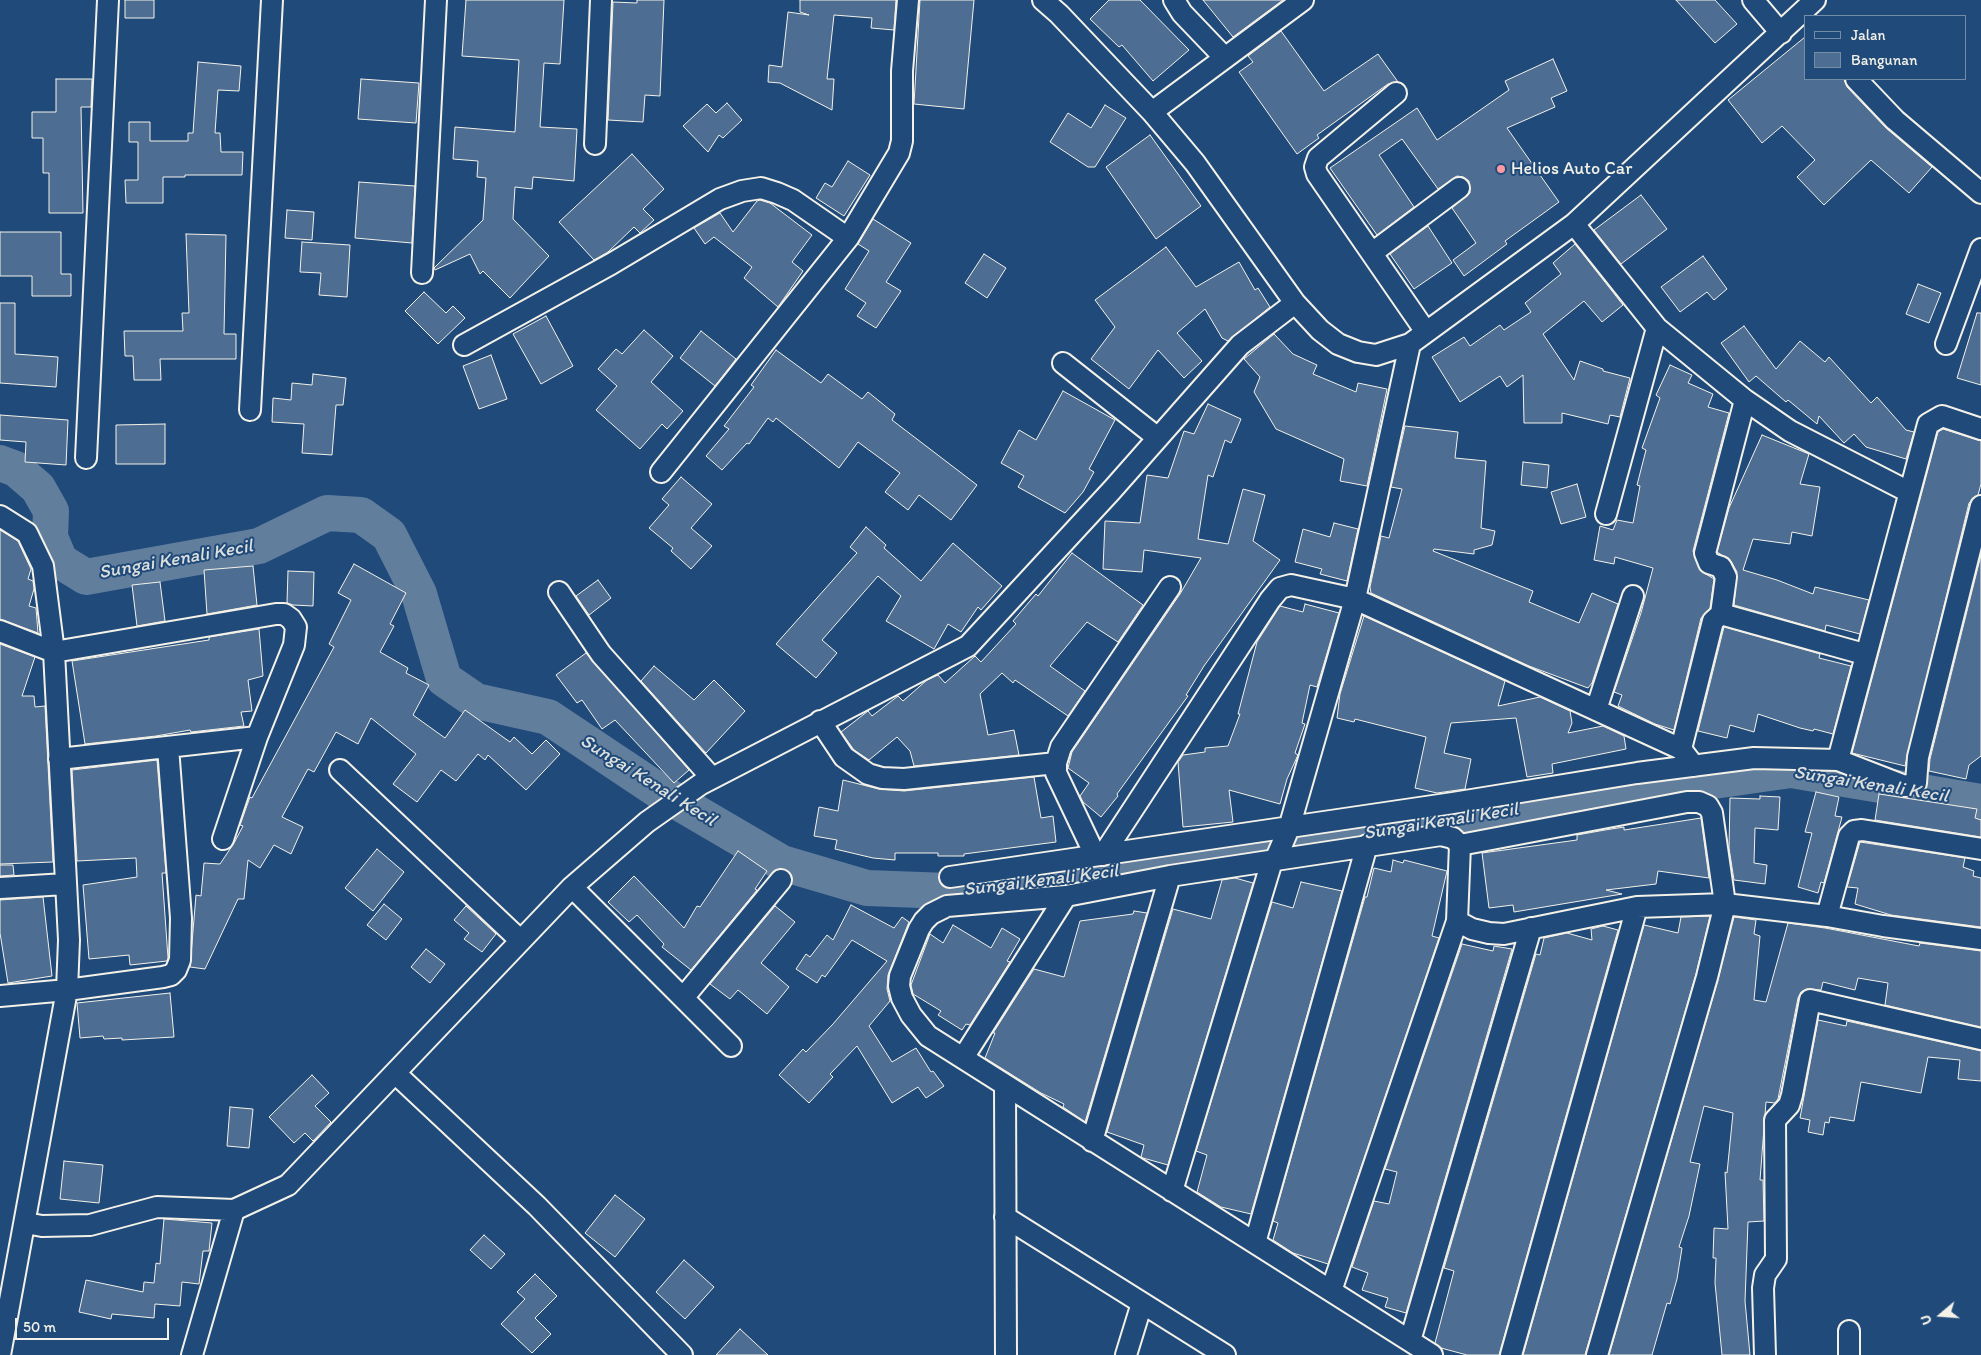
<!DOCTYPE html>
<html>
<head>
<meta charset="utf-8">
<style>
  body { margin:0 }
  #map { position:relative; width:1981px; height:1355px; overflow:hidden; background:#1f4a7a; font-family:Itim,sans-serif }
  canvas { display:block }
  .legend { position:absolute; left:1804px; top:15px; width:162px; height:65px; box-sizing:border-box; background:#1f4a7a; border:1px solid #748da6; margin:0; padding:6px 9px; list-style:none; font-size:15px; color:#f4f1e8 }
  .legend li { display:flex; align-items:center; gap:10px; height:25px }
  .legend b { width:25px; border:1px solid #748da6 }
  .north { position:absolute; left:1916px; top:1290px; width:50px; height:50px; -webkit-text-stroke:4px #1f4a7a; paint-order:stroke; rotate:252deg; font-size:14px; font-weight:700; line-height:20px; text-align:center; color:#f4f1e8 }
  .north::after { content:''; display:block; margin:auto; width:18px; height:22px; background:#f4f1e8; clip-path:polygon(50% 0,100% 100%,50% 72%,0 100%) }
  .scale { position:absolute; left:15px; top:1318px; width:154px; height:22px; box-sizing:border-box; border:2px solid #f4f1e8; border-top:0; padding-left:6px; font-size:15px; line-height:18px; white-space:nowrap; color:#f4f1e8; -webkit-text-stroke:4px #1f4a7a; paint-order:stroke }
</style>
</head>
<body>
<div id="map">
<canvas width="1981" height="1355"></canvas>
<ul class="legend">
<li><b style="height:6px;background:#1f4a7a"></b>Jalan</li>
<li><b style="height:14px;background:#4d6e92"></b>Bangunan</li>
</ul>
<div class="north">U</div>
<div class="scale">50 m</div>
</div>
<script>
const ctx = document.querySelector('canvas').getContext('2d');
ctx.lineJoin = 'round';
function shape(rows) {
  const path = new Path2D();
  for (const r of rows) {
    path.moveTo(r[0], r[1]);
    for (let i = 2; i < r.length; i += 2) path.lineTo(r[i], r[i + 1]);
  }
  return path;
}
function stroke(path, color, width, dash) {
  ctx.strokeStyle = color;
  ctx.lineWidth = width;
  ctx.lineCap = dash ? 'butt' : 'round';
  ctx.setLineDash(dash || []);
  ctx.stroke(path);
}
function fillPath(path, color) {
  ctx.fillStyle = color;
  ctx.fill(path, 'evenodd');
}
function drawText(font, color, halo, rows, align = 'center') {
  ctx.font = font + ' Itim,sans-serif';
  ctx.lineWidth = 4;
  ctx.setLineDash([]);
  ctx.textBaseline = 'middle';
  ctx.strokeStyle = halo;
  ctx.fillStyle = color;
  for (const [text, x, y, turn = 0] of rows) {
    ctx.save();
    ctx.translate(x, y);
    ctx.rotate((+turn || 0) * Math.PI / 180);
    ctx.textAlign = isNaN(turn) ? turn : align;
    if (halo) ctx.strokeText(text, 0, 0);
    ctx.fillText(text, 0, 0);
    ctx.restore();
  }
}
stroke(shape([
  [0,463,16,469,38,488,51,511,50,537,60,561,86,577,259,546,327,513,361,515,389,535,419,594,444,679,476,701,548,717,659,791,782,863,867,888,975,892,1321,843,1426,822,1791,770,1981,802]
]), '#627e9d', 36);
const building = shape([
  [125,0,154,0,154,18,125,18,125,0],
  [466,0,564,0,560,64,544,63,540,127,577,129,574,181,533,177,532,189,515,187,513,219,549,256,510,298,483,271,480,274,470,254,435,270,434,268,483,220,486,178,477,177,478,161,453,159,455,127,515,132,519,60,462,56,466,0],
  [637,0,664,0,660,96,645,95,643,122,608,120,613,2,637,3,637,0],
  [800,0,896,0,894,30,871,28,872,18,834,15,827,79,834,79,832,110,780,83,768,82,769,65,782,67,788,12,809,15,800,12,800,0],
  [920,0,974,0,964,109,914,104,920,0],
  [1109,0,1140,0,1189,50,1153,81,1122,45,1119,47,1090,19,1109,0],
  [1203,0,1283,0,1233,37,1203,0],
  [1676,0,1715,0,1737,24,1715,43,1676,0],
  [1281,31,1324,91,1378,54,1398,82,1388,84,1317,135,1319,138,1297,154,1239,72,1253,62,1248,56,1281,31],
  [1805,37,1805,79,1844,79,1847,87,1886,128,1932,167,1909,193,1871,160,1824,205,1797,177,1815,160,1782,126,1762,143,1728,100,1805,37],
  [1553,59,1567,91,1551,98,1555,107,1507,128,1559,202,1505,241,1507,244,1464,276,1453,260,1476,243,1452,208,1470,193,1469,181,1463,177,1457,176,1438,189,1402,139,1379,155,1414,207,1377,235,1330,168,1417,108,1437,140,1509,90,1505,81,1553,59],
  [198,62,241,66,239,91,218,90,215,133,220,133,221,152,243,152,242,175,185,175,185,177,163,177,163,203,126,203,125,180,138,180,138,142,129,142,129,122,150,122,150,141,188,141,188,133,193,133,198,62],
  [56,79,92,79,91,107,81,107,83,213,49,213,49,173,43,173,43,138,32,138,32,112,56,112,56,79],
  [361,79,419,83,416,123,358,119,361,79],
  [727,103,742,120,723,138,719,135,708,152,683,126,707,104,716,113,727,103],
  [1105,105,1126,118,1095,167,1088,167,1050,142,1068,113,1091,128,1105,105],
  [1150,135,1201,206,1156,239,1106,167,1150,135],
  [632,154,664,189,643,209,654,220,640,233,634,227,608,252,594,260,559,222,632,154],
  [848,161,870,175,844,216,816,198,825,183,832,187,848,161],
  [359,182,415,186,412,243,355,238,359,182],
  [1641,195,1667,229,1621,264,1594,230,1641,195],
  [760,200,770,203,812,235,792,262,803,271,778,307,744,278,752,267,714,237,705,244,694,228,720,213,733,232,757,201,760,200],
  [287,210,314,212,312,240,285,238,287,210],
  [873,219,911,243,886,282,901,291,876,328,857,316,866,303,845,289,869,251,858,244,873,219],
  [1428,226,1452,263,1414,289,1390,254,1428,226],
  [0,232,61,232,61,274,71,274,71,296,32,296,32,276,0,276,0,232],
  [186,234,226,235,224,334,236,334,236,359,160,359,161,380,134,380,133,356,125,356,124,331,183,331,182,313,189,313,186,234],
  [302,242,350,245,347,297,319,295,321,273,300,272,302,242],
  [1575,244,1623,305,1602,322,1584,301,1543,334,1574,380,1580,361,1603,369,1603,371,1630,378,1620,417,1610,415,1608,424,1562,413,1562,423,1524,423,1523,375,1507,387,1500,376,1460,402,1432,357,1464,337,1470,346,1500,325,1504,330,1531,312,1525,303,1561,274,1553,263,1575,244],
  [1166,247,1196,287,1239,262,1255,290,1258,288,1270,307,1228,341,1222,338,1205,309,1177,333,1202,361,1184,378,1158,350,1129,389,1091,359,1115,327,1095,300,1166,247],
  [984,254,1006,268,987,298,965,283,984,254],
  [1703,256,1727,289,1714,300,1707,292,1680,312,1661,287,1703,256],
  [1918,284,1941,293,1929,323,1906,314,1918,284],
  [424,292,446,313,453,306,465,318,438,344,405,311,424,292],
  [0,303,15,303,15,354,58,357,56,387,0,383,0,303],
  [1977,313,1981,313,1981,385,1957,378,1977,313],
  [546,316,573,366,541,384,513,334,546,316],
  [1744,326,1776,369,1800,341,1825,362,1829,357,1871,403,1877,397,1906,430,1914,432,1906,459,1866,447,1854,434,1844,443,1819,416,1817,424,1788,400,1786,402,1756,376,1749,382,1721,343,1744,326],
  [644,330,673,356,651,382,683,411,667,429,662,424,640,449,596,410,617,386,598,369,616,349,622,354,644,330],
  [701,331,736,359,715,386,680,358,701,331],
  [1274,334,1293,354,1317,365,1313,374,1356,392,1358,383,1387,389,1367,486,1340,481,1344,459,1276,429,1254,392,1260,377,1244,359,1274,334],
  [776,350,821,383,828,374,862,399,868,392,895,414,892,420,977,485,951,520,919,495,908,510,885,492,900,473,858,442,839,468,776,418,773,422,768,418,749,444,747,443,722,470,706,456,729,429,724,426,754,387,751,385,776,350],
  [491,355,507,399,479,409,463,366,491,355],
  [1670,365,1692,375,1688,383,1713,394,1708,407,1729,413,1693,551,1701,571,1714,579,1710,608,1701,618,1674,730,1655,724,1618,706,1622,695,1614,692,1641,613,1653,568,1615,557,1614,564,1594,560,1600,526,1613,530,1617,520,1633,523,1640,486,1637,485,1646,450,1642,448,1660,398,1656,395,1670,365],
  [313,374,346,378,343,405,336,405,332,455,302,453,304,424,272,422,273,398,291,400,292,383,312,385,313,374],
  [1063,391,1115,420,1089,469,1094,472,1083,492,1065,513,1018,487,1024,476,1001,463,1019,430,1036,440,1063,391],
  [1208,404,1241,419,1231,443,1225,440,1213,477,1208,475,1198,539,1228,544,1243,489,1265,495,1253,541,1280,560,1204,666,1186,695,1188,696,1117,794,1118,796,1101,817,1083,802,1080,796,1089,783,1068,768,1072,752,1180,594,1201,558,1144,550,1142,572,1103,569,1105,521,1140,523,1147,475,1168,478,1184,431,1194,434,1208,404],
  [0,415,68,420,66,465,25,462,26,442,0,440,0,415],
  [165,424,165,464,116,464,116,425,165,424],
  [1405,426,1458,432,1455,458,1486,461,1481,528,1495,531,1492,545,1474,550,1474,554,1434,549,1433,551,1533,591,1529,602,1579,623,1592,593,1618,604,1592,683,1588,688,1529,666,1371,593,1370,587,1381,536,1389,538,1402,489,1391,487,1405,426],
  [1943,429,1981,441,1981,484,1978,495,1969,503,1905,766,1852,753,1938,432,1943,429],
  [1762,435,1809,454,1800,484,1820,487,1812,536,1792,532,1790,544,1753,539,1743,570,1777,580,1813,594,1815,587,1869,600,1860,634,1826,625,1825,631,1734,605,1737,572,1731,561,1717,552,1729,508,1762,435],
  [1523,462,1549,465,1547,488,1521,485,1523,462],
  [681,477,712,504,691,528,712,546,691,569,671,551,673,548,649,528,669,505,662,499,681,477],
  [1577,484,1586,517,1561,524,1551,492,1577,484],
  [1334,523,1358,529,1347,581,1320,574,1322,569,1295,562,1303,529,1330,537,1334,523],
  [866,527,886,545,884,548,921,581,953,543,1002,586,981,610,978,607,961,632,948,624,934,649,886,621,901,596,878,576,822,640,837,653,816,678,776,644,857,553,850,547,866,527],
  [0,530,18,541,31,569,28,579,33,581,34,589,29,606,36,608,38,633,0,619,0,530],
  [1072,553,1143,605,1118,642,1087,622,1050,666,1085,691,1068,716,1015,680,1013,683,1002,673,980,694,988,735,1014,730,1019,755,914,766,910,751,897,737,869,760,854,750,841,732,868,711,872,716,898,696,903,701,927,680,938,675,945,683,975,656,981,662,1016,624,1013,621,1036,594,1038,596,1072,553],
  [1981,555,1981,756,1969,765,1966,779,1929,771,1930,759,1981,555],
  [354,564,406,593,390,624,394,626,380,652,408,668,406,673,429,685,413,715,445,738,465,710,510,742,514,737,532,754,546,740,560,754,526,790,488,755,485,760,478,754,456,781,441,770,417,802,393,784,416,754,371,718,358,744,336,732,314,772,308,769,282,817,303,827,291,854,274,845,260,868,248,860,244,899,238,899,205,969,190,967,196,895,201,896,204,863,220,864,234,843,243,826,240,825,250,797,252,798,334,647,329,644,351,600,338,593,354,564],
  [253,566,257,605,207,614,204,570,253,566],
  [288,571,314,572,313,606,293,605,287,603,288,571],
  [598,580,611,598,589,615,576,596,598,580],
  [160,582,165,621,137,626,132,585,160,582],
  [1305,604,1339,613,1317,687,1310,685,1302,723,1305,724,1295,753,1298,755,1287,779,1280,804,1229,790,1233,822,1183,827,1178,762,1183,755,1205,752,1205,748,1228,746,1240,714,1238,714,1257,642,1280,606,1303,612,1305,604],
  [1364,616,1505,681,1498,706,1540,697,1570,711,1572,723,1568,733,1603,726,1624,736,1626,749,1552,764,1553,773,1527,777,1516,718,1451,723,1444,753,1471,759,1465,789,1437,793,1415,788,1426,737,1355,719,1354,722,1337,718,1340,694,1364,616],
  [1724,627,1820,654,1819,658,1851,666,1833,734,1814,729,1813,731,1800,728,1758,714,1754,732,1730,725,1727,738,1698,731,1724,627],
  [259,629,263,676,248,680,252,711,241,712,244,726,191,732,190,730,156,736,85,744,72,661,209,640,209,637,259,629],
  [0,644,35,657,22,696,34,696,35,707,45,706,53,862,0,864,0,644],
  [586,653,689,770,674,783,615,720,602,729,582,700,577,703,556,675,586,653],
  [654,666,694,700,714,680,745,711,706,753,641,681,654,666],
  [157,760,166,873,162,873,168,958,167,961,130,965,129,955,89,959,83,885,137,877,136,858,77,861,72,770,157,760],
  [1034,777,1041,818,1053,816,1056,842,964,854,964,856,938,856,938,853,895,853,895,860,873,858,835,849,837,840,814,836,819,807,838,811,843,780,879,789,904,791,1034,777],
  [1816,792,1839,797,1835,816,1842,817,1824,883,1821,882,1818,893,1798,887,1812,833,1805,832,1816,792],
  [1879,794,1977,809,1975,818,1981,820,1981,837,1875,820,1879,794],
  [1760,796,1780,797,1778,830,1755,828,1754,863,1767,865,1765,884,1734,880,1729,848,1730,798,1760,799,1760,796],
  [1701,818,1709,878,1658,871,1656,884,1606,890,1622,894,1514,912,1513,905,1489,908,1482,853,1577,840,1577,835,1605,830,1624,827,1624,830,1701,818],
  [1860,842,1965,858,1963,867,1974,871,1973,876,1981,878,1981,927,1891,915,1855,904,1858,888,1847,887,1860,842],
  [377,849,404,872,373,911,345,888,377,849],
  [738,851,767,871,755,889,757,890,691,970,662,947,664,944,637,915,629,922,608,902,634,876,684,928,697,906,700,907,738,851],
  [1393,860,1403,863,1404,860,1447,871,1432,936,1439,938,1328,1264,1293,1253,1273,1240,1278,1223,1273,1221,1365,897,1367,897,1374,868,1391,872,1393,860],
  [0,865,13,865,14,875,0,876,0,865],
  [1235,878,1253,883,1168,1165,1143,1158,1141,1157,1144,1145,1107,1132,1173,909,1211,919,1222,880,1235,878],
  [1301,882,1342,891,1251,1214,1221,1207,1197,1192,1207,1155,1196,1151,1272,902,1293,908,1301,882],
  [43,897,52,976,8,983,0,933,0,900,43,897],
  [384,904,402,919,386,940,367,925,384,904],
  [851,905,894,928,902,917,909,922,888,975,887,989,890,1001,869,1026,892,1062,916,1048,931,1072,933,1071,944,1086,926,1098,918,1087,892,1103,857,1046,830,1074,833,1077,809,1103,779,1075,803,1049,806,1052,833,1024,887,961,852,940,825,977,822,975,817,983,796,969,806,954,810,957,827,935,833,940,851,905],
  [466,906,496,934,482,952,464,939,469,933,454,920,466,906],
  [775,906,795,922,761,963,789,987,767,1014,738,990,730,999,710,984,775,906],
  [1134,911,1147,913,1085,1122,1063,1107,1064,1104,1041,1093,985,1058,995,1033,993,1033,1034,969,1064,977,1080,921,1133,914,1134,911],
  [1710,916,1696,974,1585,1355,1523,1355,1644,925,1678,933,1681,917,1710,916],
  [1734,917,1756,920,1754,934,1760,936,1754,1000,1766,1002,1788,923,1825,928,1919,946,1920,943,1981,951,1981,1027,1885,1005,1888,983,1858,978,1855,990,1823,982,1821,990,1807,989,1801,992,1798,998,1778,1099,1775,1103,1766,1102,1760,1180,1763,1180,1764,1221,1748,1222,1745,1301,1750,1355,1722,1355,1715,1283,1716,1258,1713,1258,1714,1228,1728,1229,1725,1172,1727,1173,1733,1113,1704,1106,1690,1162,1700,1164,1689,1216,1679,1247,1682,1248,1677,1279,1670,1304,1667,1303,1652,1355,1609,1355,1718,980,1734,917],
  [953,925,991,948,1002,928,1020,939,1007,961,1010,962,970,1025,966,1024,962,1030,938,1015,941,1011,913,994,911,985,930,934,943,943,953,925],
  [1603,926,1618,930,1499,1355,1467,1355,1441,1348,1435,1343,1454,1271,1444,1268,1536,954,1540,955,1544,938,1567,933,1592,940,1591,929,1603,926],
  [1462,944,1493,951,1494,946,1512,949,1406,1313,1385,1307,1388,1298,1362,1290,1368,1273,1352,1267,1374,1201,1389,1204,1397,1172,1385,1169,1462,944],
  [426,949,445,964,430,983,411,967,426,949],
  [170,993,174,1037,122,1040,122,1038,104,1039,103,1036,80,1038,77,1003,170,993],
  [1818,1020,1846,1026,1847,1021,1981,1051,1981,1081,1958,1079,1960,1060,1928,1057,1921,1093,1861,1082,1854,1121,1830,1117,1829,1123,1825,1122,1823,1135,1808,1132,1810,1120,1800,1118,1818,1020],
  [312,1075,329,1093,315,1106,331,1122,313,1141,305,1133,294,1143,269,1117,312,1075],
  [230,1107,253,1109,249,1148,227,1146,230,1107],
  [64,1161,103,1165,99,1203,60,1199,64,1161],
  [615,1195,645,1219,615,1257,585,1233,615,1195],
  [164,1219,212,1223,209,1251,203,1251,199,1284,182,1282,180,1306,155,1304,154,1318,112,1314,111,1319,79,1312,86,1280,143,1292,144,1282,154,1283,156,1263,160,1264,164,1219],
  [484,1235,505,1254,491,1269,470,1250,484,1235],
  [684,1260,714,1287,685,1319,656,1292,684,1260],
  [535,1274,557,1296,535,1318,551,1334,532,1353,501,1324,525,1299,517,1292,535,1274],
  [740,1329,768,1355,716,1355,740,1329]
]);
fillPath(building, '#4d6e92');
stroke(building, '#f4f1e8', 1);
const minor = shape([
  [1043,0,1059,14,1152,112,1195,163,1295,303,1320,330,1338,344,1358,352,1376,355,1410,344,1574,224,1815,0],
  [1174,0,1182,13,1225,58],
  [1753,0,1781,33],
  [1856,79,1895,120,1981,193],
  [1396,93,1318,158,1315,167,1317,174,1426,332],
  [1152,112,1303,0],
  [595,144,601,0],
  [1574,224,1657,328,1745,400,1790,431,1909,492],
  [1372,253,1459,188],
  [422,273,436,0],
  [1946,344,1981,249],
  [464,345,611,264,720,199,742,191,761,188,777,193,793,200,848,238],
  [1063,363,1158,438],
  [250,410,272,0],
  [86,458,108,0],
  [661,472,848,238,899,153,902,141,902,71,908,0],
  [1606,514,1657,328],
  [0,516,27,533,43,566,54,652,69,940,67,990,0,996],
  [559,592,601,654,712,778],
  [1721,614,1726,577,1721,567,1709,563,1705,553,1745,400],
  [0,631,54,652,276,614,284,614,291,619,296,627,294,645,257,737,223,839],
  [1596,710,1633,596],
  [820,721,844,757,868,774,882,778,904,779,1056,763],
  [1681,749,1713,621,1721,614,1864,654],
  [59,759,257,737],
  [1838,760,1928,424,1942,416,1981,429],
  [340,770,520,940],
  [1460,845,1687,802,1699,802,1708,806,1712,813,1725,904,1707,977,1597,1355],
  [1095,855,1056,773,1056,763,1061,747,1170,587],
  [1103,855,1270,600,1280,588,1291,585,1355,599,1681,749,1694,766],
  [950,877,1453,803,1637,773,1754,758,1838,760,1905,786,1916,783,1918,757,1981,506],
  [572,887,731,1046],
  [0,888,65,884],
  [1827,916,1849,836,1854,831,1862,830,1981,849],
  [683,998,781,880],
  [963,1058,1066,896],
  [395,1073,537,1206,682,1355],
  [1005,1085,1006,1355],
  [1092,1141,1170,876],
  [1172,1191,1272,861,1277,856,1289,828,1355,599,1410,344],
  [1005,1217,1225,1355],
  [26,1223,42,1226,90,1225,157,1207,234,1210,288,1185,572,887,647,822,701,784,968,646,1112,490,1240,345,1295,303],
  [1255,1243,1367,845],
  [1331,1291,1457,921],
  [1849,1331,1849,1355],
  [1410,1341,1531,928],
  [0,1355,67,990,163,977,171,975,176,970,180,960,181,918,168,747],
  [192,1355,234,1210],
  [1126,1355,1142,1303],
  [1432,1355,928,1036,911,1015,902,998,899,986,900,976,919,929,924,921,931,914,947,906,1066,896,1170,876,1441,835,1453,838,1460,845,1457,921,1472,929,1489,933,1504,934,1637,907,1725,904,1827,916,1883,926,1981,939],
  [1511,1355,1637,907],
  [1765,1355,1763,1288,1765,1275,1776,1259,1775,1120,1789,1105,1792,1095,1810,1000,1981,1039]
]);
stroke(minor, '#f4f1e8', 24);
stroke(minor, '#1f4a7a', 20);
for (const [x, y, r, color] of [
  [1501,169,5,"#ff9aa2"]
]) {
  const dot = new Path2D();
  dot.arc(x, y, r, 0, 2 * Math.PI);
  ctx.fillStyle = color;
  ctx.fill(dot);
  stroke(dot, '#1f4a7a', 2);
}
drawText('18px', '#f4f1e8', '#1f4a7a', [
  ["Helios Auto Car",1511,169]
], 'left');
drawText('italic 19px', '#dee0dd', '#1f4a7a', [
  ["Sungai Kenali Kecil",176,560,-10],
  ["Sungai Kenali Kecil",648,781,32],
  ["Sungai Kenali Kecil",1871,785,9],
  ["Sungai Kenali Kecil",1441,822,-9],
  ["Sungai Kenali Kecil",1041,881,-7]
]);
</script>
</body>
</html>
